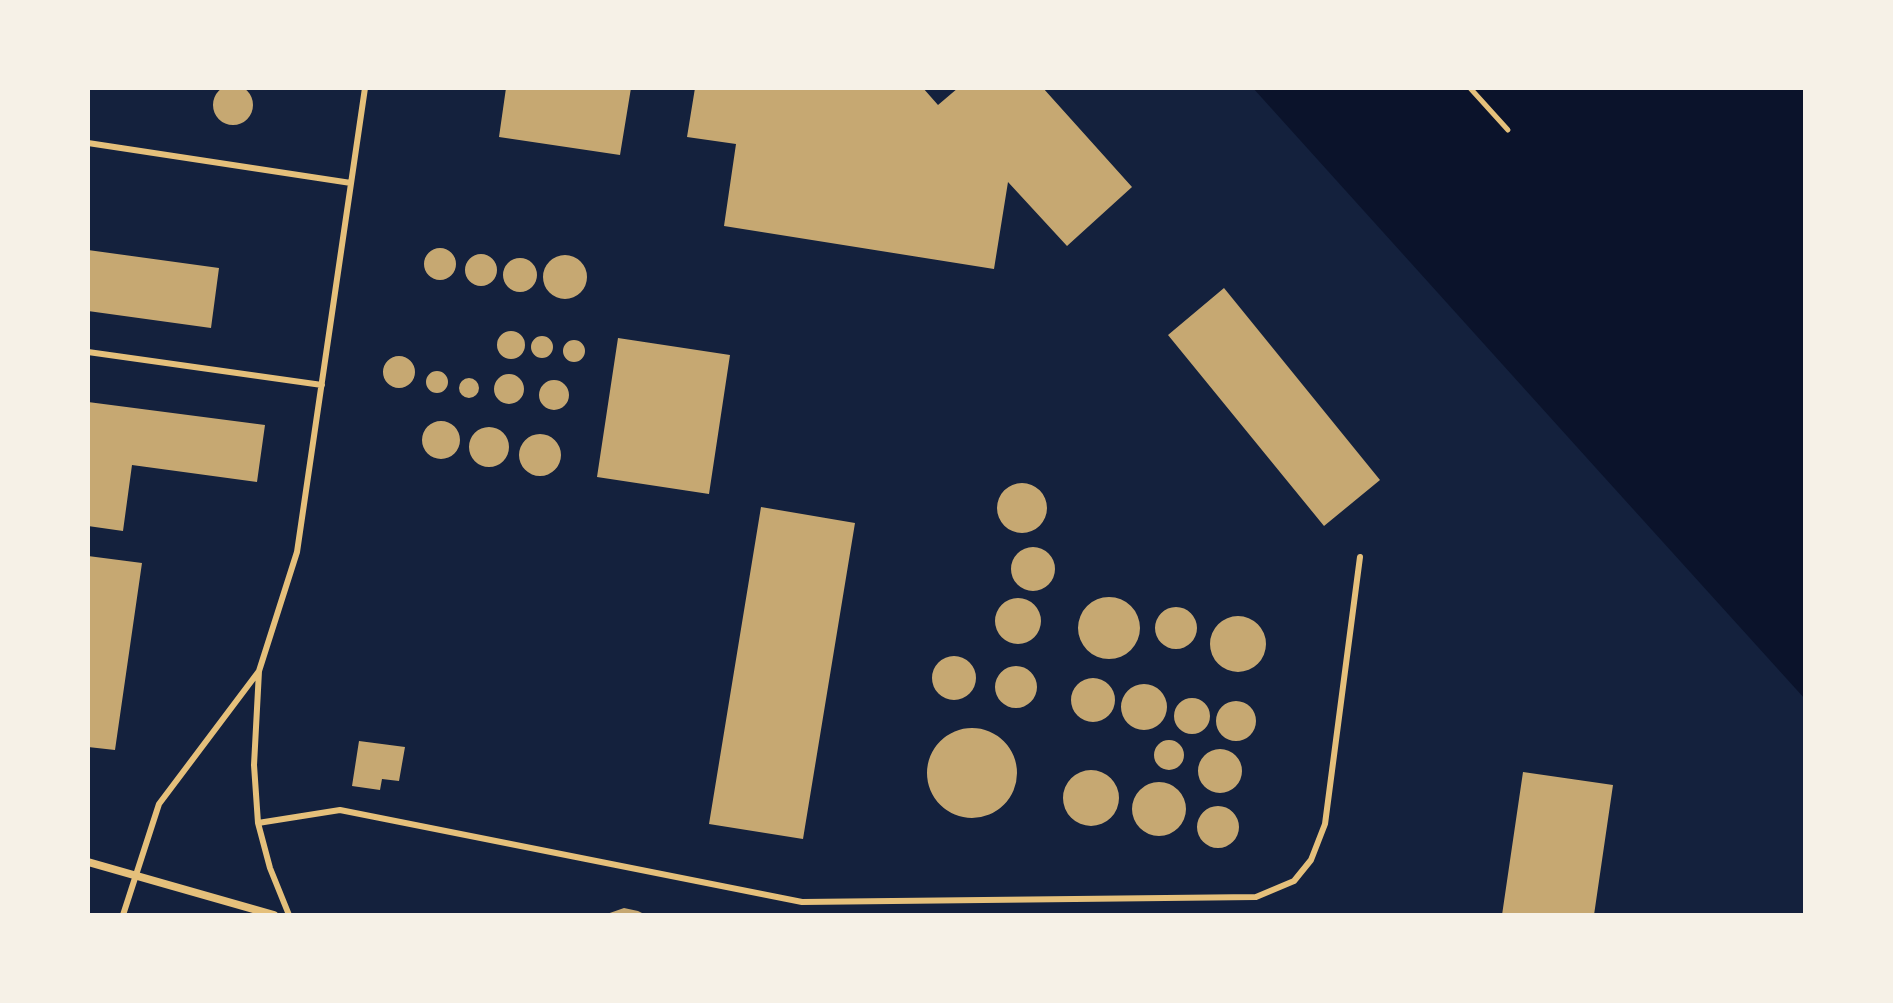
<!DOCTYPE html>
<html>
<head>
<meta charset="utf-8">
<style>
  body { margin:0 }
  #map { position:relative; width:1893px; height:1003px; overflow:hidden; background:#14213d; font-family:Literata,serif }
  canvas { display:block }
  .frame { position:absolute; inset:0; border:90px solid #f6f1e7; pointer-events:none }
</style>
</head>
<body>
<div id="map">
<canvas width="1893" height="1003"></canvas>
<div class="frame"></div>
</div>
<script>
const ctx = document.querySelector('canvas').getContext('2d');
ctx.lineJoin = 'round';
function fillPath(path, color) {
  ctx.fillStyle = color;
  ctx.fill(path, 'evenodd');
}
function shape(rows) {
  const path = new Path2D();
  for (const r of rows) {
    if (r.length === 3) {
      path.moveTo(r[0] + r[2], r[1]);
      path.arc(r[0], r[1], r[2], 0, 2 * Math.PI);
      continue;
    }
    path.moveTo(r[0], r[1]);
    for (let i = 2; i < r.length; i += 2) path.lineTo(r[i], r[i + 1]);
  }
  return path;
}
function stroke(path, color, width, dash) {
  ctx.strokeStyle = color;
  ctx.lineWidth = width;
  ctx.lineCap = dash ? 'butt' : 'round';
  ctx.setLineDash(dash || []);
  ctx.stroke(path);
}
fillPath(shape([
  [1253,88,1805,88,1805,699,1595,467]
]), '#0b132b');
fillPath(shape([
  [233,105,20],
  [506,88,631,88,620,155,499,137],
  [695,88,923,88,938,105,958,88,1043,88,1132,187,1067,246,1008,182,994,269,724,226,736,144,687,137],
  [440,264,16],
  [88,250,219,268,211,328,88,311],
  [481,270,16],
  [565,277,22],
  [520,275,17],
  [1224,288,1380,480,1324,526,1168,335],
  [511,345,14],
  [542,347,11],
  [618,338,730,355,709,494,597,477],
  [574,351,11],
  [399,372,16],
  [437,382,11],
  [509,389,15],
  [469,388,10],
  [554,395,15],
  [88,402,265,425,257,482,132,465,123,531,88,526],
  [441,440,19],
  [489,447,20],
  [540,455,21],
  [1022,508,25],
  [761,507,855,523,803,839,709,824],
  [1033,569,22],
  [88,556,142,563,115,750,88,747],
  [1109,628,31],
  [1018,621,23],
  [1176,628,21],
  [1238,644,28],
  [954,678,22],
  [1016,687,21],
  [1093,700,22],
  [1144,707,23],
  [1192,716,18],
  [1236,721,20],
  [972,773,45],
  [1169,755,15],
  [359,741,405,747,399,781,382,779,380,790,352,786],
  [1220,771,22],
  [1091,798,28],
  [1523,772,1613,785,1594,915,1502,915],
  [1159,809,27],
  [1218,827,21],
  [624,908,638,911,646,915,604,915]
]), '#c6a872');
stroke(shape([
  [1470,88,1508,130]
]), '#e5c07b', 5);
stroke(shape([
  [88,143,351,183],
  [88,352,322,385],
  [259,671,254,765,258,823,270,868,289,915],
  [258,823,340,810,802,902,1256,897,1294,881,1311,860,1325,824,1360,557],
  [123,915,159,804,259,671,297,552,365,88]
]), '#e5c07b', 6);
stroke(shape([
  [88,862,274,915]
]), '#e5c07b', 8);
</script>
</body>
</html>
